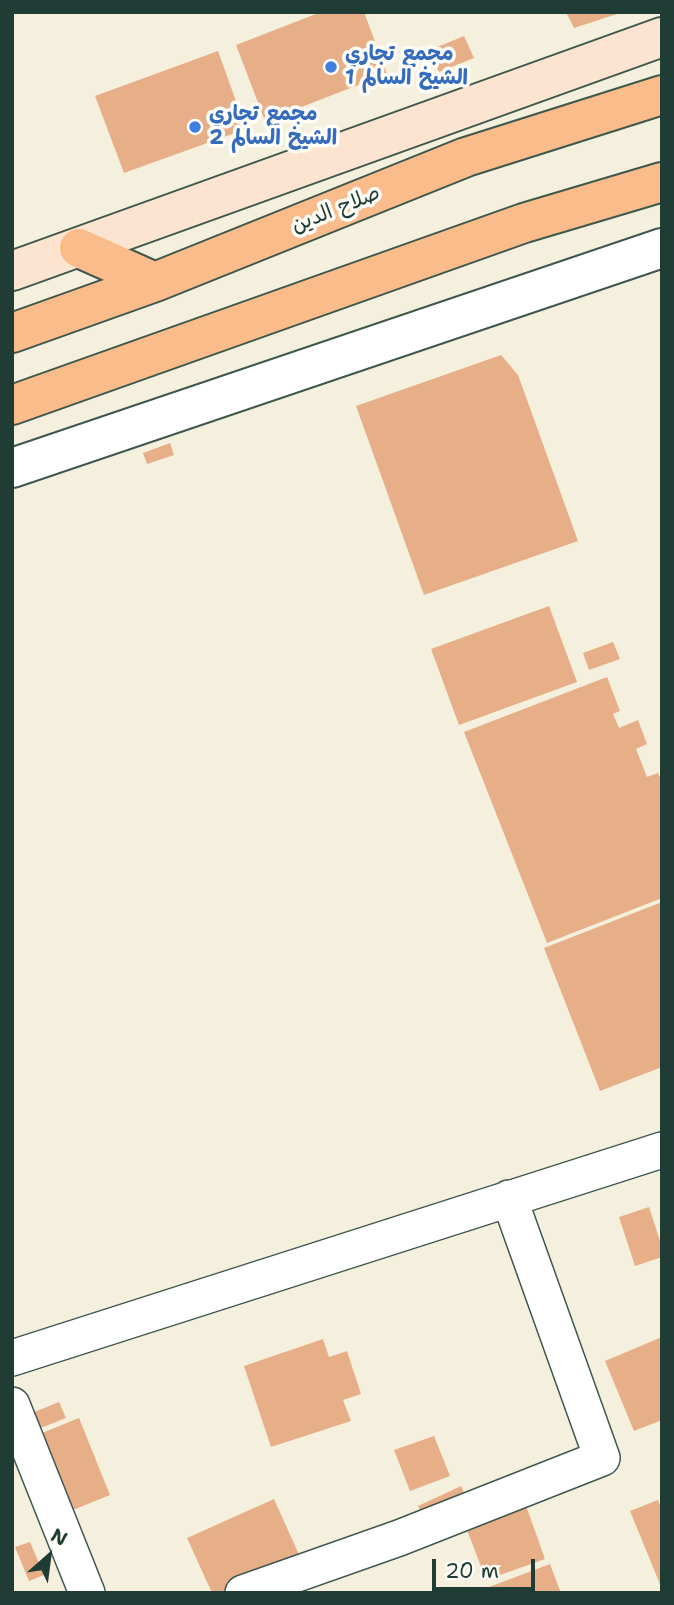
<!DOCTYPE html>
<html>
<head>
<meta charset="utf-8">
<style>
  body { margin:0 }
  #map { position:relative; width:674px; height:1605px; overflow:hidden; background:#f5f0dd; font-family:"Shantell Sans",sans-serif }
  canvas { display:block }
  .frame { position:absolute; inset:0; border:14px solid #1f3d34; pointer-events:none }
  .north { position:absolute; left:14px; top:1521px; width:70px; height:70px; -webkit-text-stroke:5px #fdfcf7; paint-order:stroke; rotate:28deg; font-size:19px; font-weight:700; line-height:28px; text-align:center; color:#1f3d34 }
  .north::after { content:''; display:block; margin:auto; width:24px; height:32px; background:#1f3d34; clip-path:polygon(50% 0,100% 100%,50% 72%,0 100%) }
  .scale { position:absolute; left:432px; top:1559px; width:103px; height:32px; box-sizing:border-box; border:4px solid #1f3d34; border-top:0; padding-left:9px; font-size:21px; line-height:24px; white-space:nowrap; color:#1f3d34; -webkit-text-stroke:5px #fdfcf7; paint-order:stroke }
</style>
</head>
<body>
<div id="map">
<canvas width="674" height="1605"></canvas>
<div class="frame"></div>
<div class="north">N</div>
<div class="scale">20 m</div>
</div>
<script>
const ctx = document.querySelector('canvas').getContext('2d');
ctx.lineJoin = 'round';
function fillPath(path, color) {
  ctx.fillStyle = color;
  ctx.fill(path, 'evenodd');
}
function shape(rows) {
  const path = new Path2D();
  for (const r of rows) {
    path.moveTo(r[0], r[1]);
    for (let i = 2; i < r.length; i += 2) path.lineTo(r[i], r[i + 1]);
  }
  return path;
}
function stroke(path, color, width, dash) {
  ctx.strokeStyle = color;
  ctx.lineWidth = width;
  ctx.lineCap = dash ? 'butt' : 'round';
  ctx.setLineDash(dash || []);
  ctx.stroke(path);
}
function drawText(font, color, halo, rows, align = 'center') {
  ctx.font = font + ' "Shantell Sans","Playpen Sans Arabic",sans-serif';
  ctx.lineWidth = 7;
  ctx.setLineDash([]);
  ctx.textBaseline = 'middle';
  ctx.strokeStyle = halo;
  ctx.fillStyle = color;
  for (const [text, x, y, turn = 0] of rows) {
    ctx.save();
    ctx.translate(x, y);
    ctx.rotate((+turn || 0) * Math.PI / 180);
    ctx.textAlign = isNaN(turn) ? turn : align;
    if (halo) ctx.strokeText(text, 0, 0);
    ctx.fillText(text, 0, 0);
    ctx.restore();
  }
}
fillPath(shape([
  [321,12,364,12,387,74,265,121,236,45],
  [566,12,620,12,620,13,574,28],
  [464,36,474,58,439,72,430,50],
  [218,51,246,129,124,173,95,96],
  [501,355,518,375,578,541,424,595,356,406],
  [170,443,174,455,147,464,143,453],
  [549,606,577,682,459,725,431,649],
  [613,642,620,659,589,670,583,653],
  [607,677,620,711,613,714,619,728,638,720,647,744,636,749,647,777,658,773,662,782,662,898,547,943,464,732],
  [662,902,662,1067,600,1091,544,948],
  [649,1207,662,1247,662,1257,635,1266,619,1217],
  [662,1337,662,1420,634,1431,605,1361],
  [323,1339,329,1357,347,1351,361,1394,343,1400,351,1421,271,1447,244,1366],
  [59,1402,66,1418,38,1429,32,1413],
  [79,1418,110,1495,73,1510,42,1433],
  [434,1436,450,1476,410,1491,394,1450],
  [461,1486,469,1505,427,1524,418,1506],
  [274,1499,301,1559,227,1593,212,1593,187,1538],
  [524,1500,545,1559,486,1580,464,1522],
  [658,1500,662,1510,662,1589,630,1511],
  [30,1542,44,1575,29,1581,15,1547],
  [550,1564,561,1593,491,1593,489,1587]
]), '#e6af88');
const minor = shape([
  [12,1358,662,1150],
  [12,1405,87,1593],
  [243,1593,399,1538,602,1458,509,1198]
]);
const tertiary = shape([
  [12,468,662,248]
]);
const secondary = shape([
  [12,271,662,37]
]);
const trunk = shape([
  [79,248,155,282],
  [12,333,155,282,466,157,662,95],
  [12,405,524,223,662,182]
]);
stroke(minor, '#3f584d', 38);
stroke(tertiary, '#3f584d', 42);
stroke(secondary, '#3f584d', 42);
stroke(trunk, '#3f584d', 42);
stroke(minor, '#fff', 35);
stroke(tertiary, '#fff', 38);
stroke(secondary, '#fde4d0', 38);
stroke(trunk, '#f9bc8a', 38);
for (const [x, y, r, color] of [
  [331,67,7,"#3f7fe0"],
  [195,127,7,"#3f7fe0"]
]) {
  const dot = new Path2D();
  dot.arc(x, y, r, 0, 2 * Math.PI);
  ctx.fillStyle = color;
  ctx.fill(dot);
  stroke(dot, '#fdfcf7', 2.5);
}
drawText('bold 21px', '#366cbe', '#fdfcf7', [
  ["مجمع تجاري",345,55],
  ["الشيخ السالم 1",345,79],
  ["مجمع تجاري",209,115],
  ["الشيخ السالم 2",209,139]
], 'left');
drawText('21px', '#1f3d34', '#fdfcf7', [
  ["صلاح الدين",336,210,-22]
]);
</script>
</body>
</html>
